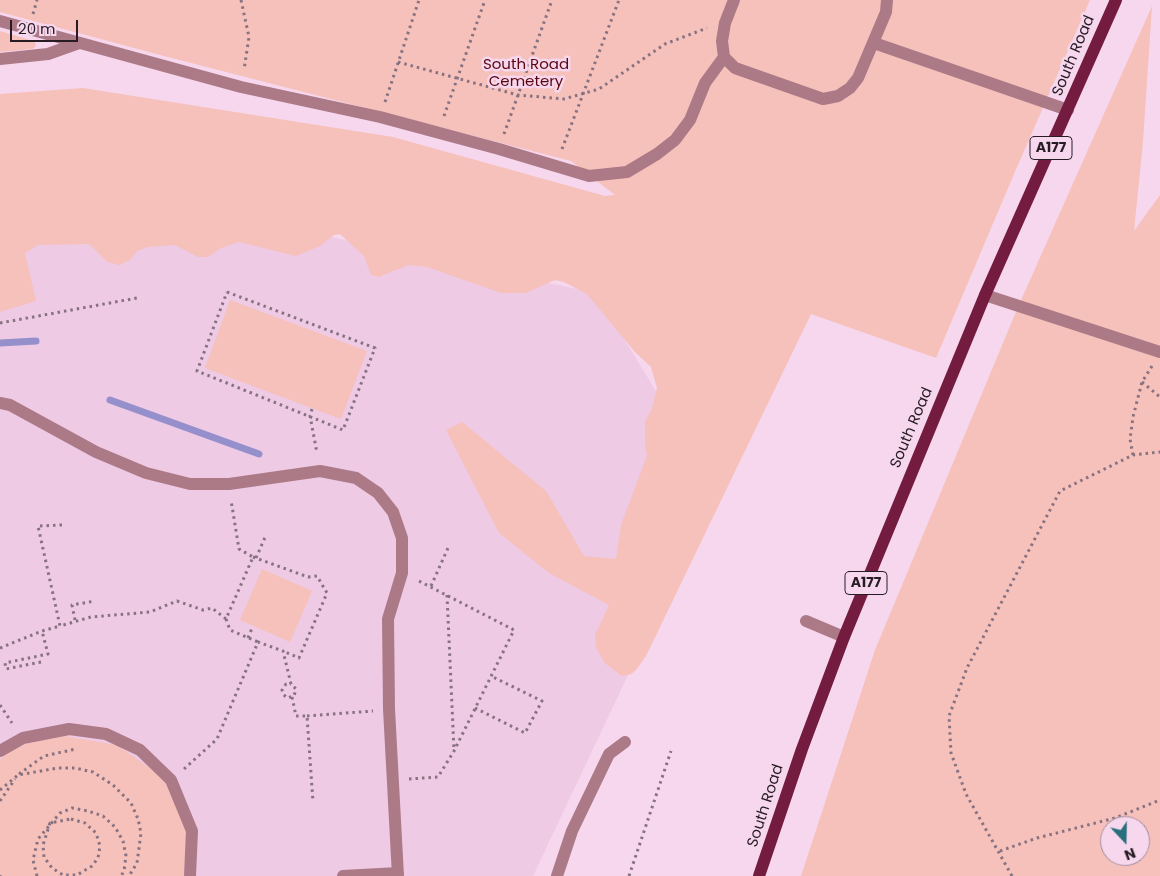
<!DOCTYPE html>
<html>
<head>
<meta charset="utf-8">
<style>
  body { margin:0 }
  #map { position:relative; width:1160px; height:876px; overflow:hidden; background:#f6d7ed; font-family:Poppins,sans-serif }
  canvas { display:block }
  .north { position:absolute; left:1100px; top:816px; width:50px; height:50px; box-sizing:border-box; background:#f6d7ed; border:1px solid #a38c9d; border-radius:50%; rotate:159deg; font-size:14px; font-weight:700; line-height:20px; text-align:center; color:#271c24 }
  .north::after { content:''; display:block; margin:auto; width:18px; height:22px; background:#2a6f7e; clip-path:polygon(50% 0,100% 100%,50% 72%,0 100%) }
  .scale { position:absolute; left:10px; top:20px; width:68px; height:22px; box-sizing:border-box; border:2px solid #271c24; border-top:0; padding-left:6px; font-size:15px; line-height:18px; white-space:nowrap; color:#271c24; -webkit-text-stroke:4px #f6d7ed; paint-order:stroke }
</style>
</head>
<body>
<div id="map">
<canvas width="1160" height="876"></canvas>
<div class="north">N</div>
<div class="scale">20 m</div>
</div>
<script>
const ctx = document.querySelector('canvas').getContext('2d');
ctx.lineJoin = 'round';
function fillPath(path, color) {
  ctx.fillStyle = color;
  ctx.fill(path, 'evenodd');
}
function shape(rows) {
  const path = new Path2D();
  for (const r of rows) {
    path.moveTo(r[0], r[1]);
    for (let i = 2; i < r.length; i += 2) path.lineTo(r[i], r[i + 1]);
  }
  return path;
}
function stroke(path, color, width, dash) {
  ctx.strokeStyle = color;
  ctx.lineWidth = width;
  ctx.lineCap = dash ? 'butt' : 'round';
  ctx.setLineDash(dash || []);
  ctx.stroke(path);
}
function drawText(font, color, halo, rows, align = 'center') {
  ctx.font = font + ' Poppins,sans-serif';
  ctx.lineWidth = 5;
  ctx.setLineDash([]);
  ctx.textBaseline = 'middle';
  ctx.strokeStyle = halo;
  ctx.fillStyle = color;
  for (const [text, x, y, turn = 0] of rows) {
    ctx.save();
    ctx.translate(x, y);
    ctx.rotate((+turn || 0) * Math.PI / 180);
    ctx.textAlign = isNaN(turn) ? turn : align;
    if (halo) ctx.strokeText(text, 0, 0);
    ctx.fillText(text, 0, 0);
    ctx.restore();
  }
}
fillPath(shape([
  [0,214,221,214,596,293,662,401,654,620,533,876,0,876]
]), '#efcae4');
fillPath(shape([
  [0,0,1090,0,1014,174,936,358,811,314,646,656,636,670,631,674,622,676,605,663,596,648,595,635,609,605,549,573,499,533,446,430,462,422,546,491,584,556,616,559,621,525,647,456,645,444,645,422,652,408,657,388,651,367,634,351,587,294,564,282,555,280,526,293,501,293,427,267,408,265,379,277,371,275,364,256,340,234,334,235,320,246,296,256,239,242,221,248,208,257,198,257,175,245,148,247,137,251,130,260,119,265,107,262,89,244,38,245,25,253,36,301,0,312,0,94,83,88,393,137,605,196,615,195,571,161,164,56,0,12],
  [1152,6,1143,141,1134,231,1160,195,1160,876,801,876,875,650,1018,307],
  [1110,826,1140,826,1140,856,1110,856],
  [0,31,27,39,35,42,36,46,32,49,0,52],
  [230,300,367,351,341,419,205,368],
  [262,569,312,591,290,642,240,620],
  [64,736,117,745,163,777,187,823,184,876,0,876,0,760,4,755,28,743]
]), '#f6c0bb');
stroke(shape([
  [0,343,36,341],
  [110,400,259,454]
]), '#9590cb', 7);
stroke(shape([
  [241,0,249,37,244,70],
  [33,14,37,0],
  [398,62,518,95,564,99,599,89,665,44,707,28],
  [385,102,419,0],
  [444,116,485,0],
  [504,134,552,0],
  [562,149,619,0],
  [227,292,375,348,343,430,197,371,227,292],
  [0,323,137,298],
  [1142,382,1160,397],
  [312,409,310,416,317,453],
  [1133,455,1130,439,1133,417,1142,382,1152,366],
  [62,525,38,526,60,626,91,617,150,612,177,601,203,610,212,608,226,619,253,557,239,549,231,500],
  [253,557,308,577,317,576,327,593,299,658,283,651],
  [256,558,266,535],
  [431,586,448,548],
  [447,595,454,750],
  [226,619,230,630,258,642],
  [75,620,72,605,95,601],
  [248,638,253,626],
  [0,648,42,631,60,626],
  [41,662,6,669,5,663,48,654,42,631],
  [292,697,296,716,307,716,313,802],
  [0,705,12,723],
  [475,708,525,733,542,701,491,676],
  [307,716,373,711],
  [184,769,217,739,258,642,283,651,291,684,296,689,294,696,287,698,283,694,282,690,286,684,291,684],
  [19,774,44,756,76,749],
  [409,779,438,777,454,751,514,630,417,580],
  [0,790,18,775,58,768,75,768,93,772,113,785,131,803,138,819,141,833,137,863,129,876],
  [0,801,15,779],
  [71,819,85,823,96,833,100,846,98,858,92,866,77,875,63,875,52,868,44,857,43,845,50,823,71,819],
  [1000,851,1037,838,1115,818,1160,800],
  [0,875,0,876],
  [37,876,33,860,38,839,60,813,72,808,88,811,103,816,115,827,123,841,126,856,124,871,121,876],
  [629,876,671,751],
  [1012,876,966,794,951,753,949,716,967,668,1060,491,1133,455,1160,452]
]), '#867280', 3, [2.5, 4]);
stroke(shape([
  [734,0,725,23,722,41,724,57,735,68,823,99,838,96,850,88,858,78,886,12,887,0],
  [0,21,241,87,380,117,499,149,589,176,627,172,657,154,675,140,690,120,705,83,724,57],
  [874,43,1068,110],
  [0,59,48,54,79,43],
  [985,295,1160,352],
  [0,403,10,405,96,452,146,473,190,484,229,484,320,471,356,478,378,493,393,512,402,538,402,573,388,619,389,709,398,876],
  [806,621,844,637],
  [0,751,23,738,69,729,106,734,140,750,171,780,192,831,190,876],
  [343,876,398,873],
  [557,876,572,831,609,754,625,742]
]), '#ac7987', 12);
stroke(shape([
  [759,876,802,749,844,637,985,295,1116,0]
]), '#741c3f', 12);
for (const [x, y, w] of [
  [1051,148,42],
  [866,583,42]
]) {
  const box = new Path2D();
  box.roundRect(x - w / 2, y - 11.5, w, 23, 4);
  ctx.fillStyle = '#f6d7ed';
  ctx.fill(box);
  stroke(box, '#271c24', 1);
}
drawText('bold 14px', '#271c24', null, [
  ["A177",1051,148],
  ["A177",866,583]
]);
drawText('15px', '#271c24', '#f6d7ed', [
  ["South Road",1074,56,-67],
  ["South Road",912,428,-67],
  ["South Road",766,806,-72]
]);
drawText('15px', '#5b050c', '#f6d7ed', [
  ["South Road",526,65],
  ["Cemetery",526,82]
]);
</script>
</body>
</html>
